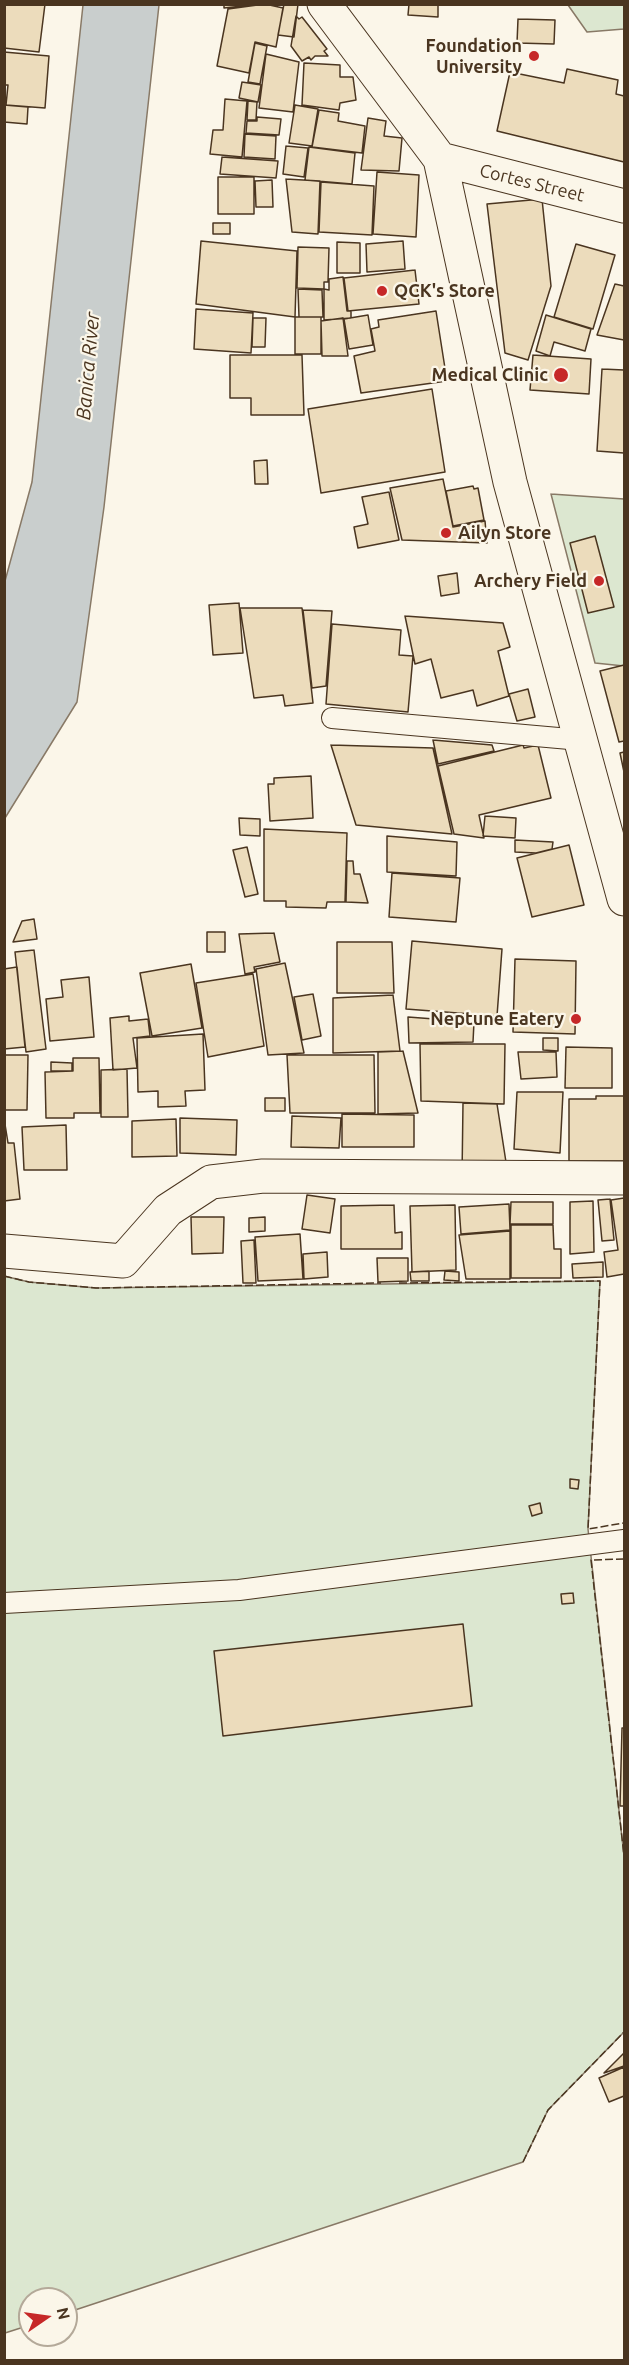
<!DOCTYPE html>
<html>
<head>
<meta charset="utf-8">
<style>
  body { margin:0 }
  #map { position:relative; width:629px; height:2365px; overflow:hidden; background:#fbf6e9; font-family:Ubuntu,sans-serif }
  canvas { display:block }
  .frame { position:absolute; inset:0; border:6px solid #4a3520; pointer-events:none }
  .north { position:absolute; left:18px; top:2287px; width:60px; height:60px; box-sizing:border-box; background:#fbf6e9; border:2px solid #b4a999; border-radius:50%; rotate:77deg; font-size:16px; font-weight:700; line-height:24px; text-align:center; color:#4a3520 }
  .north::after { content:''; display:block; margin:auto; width:21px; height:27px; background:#c62828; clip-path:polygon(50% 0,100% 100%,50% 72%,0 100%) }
</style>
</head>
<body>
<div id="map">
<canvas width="629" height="2365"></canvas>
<div class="frame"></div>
<div class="north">N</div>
</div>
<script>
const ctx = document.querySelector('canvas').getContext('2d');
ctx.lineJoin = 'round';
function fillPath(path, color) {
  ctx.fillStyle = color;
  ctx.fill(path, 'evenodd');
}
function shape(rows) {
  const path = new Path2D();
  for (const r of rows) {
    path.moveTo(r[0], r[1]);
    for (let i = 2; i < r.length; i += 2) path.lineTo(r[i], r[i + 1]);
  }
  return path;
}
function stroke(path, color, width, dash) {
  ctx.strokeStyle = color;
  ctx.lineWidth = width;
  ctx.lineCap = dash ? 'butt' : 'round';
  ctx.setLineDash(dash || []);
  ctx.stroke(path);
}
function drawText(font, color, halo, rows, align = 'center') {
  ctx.font = font + ' Ubuntu,sans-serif';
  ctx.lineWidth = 4.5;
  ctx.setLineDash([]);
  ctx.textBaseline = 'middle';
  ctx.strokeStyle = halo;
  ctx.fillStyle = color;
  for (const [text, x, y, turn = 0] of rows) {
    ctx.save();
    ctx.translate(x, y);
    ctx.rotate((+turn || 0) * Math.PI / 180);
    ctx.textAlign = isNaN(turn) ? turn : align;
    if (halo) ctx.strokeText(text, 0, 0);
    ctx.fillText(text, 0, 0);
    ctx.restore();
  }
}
const green = shape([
  [568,5,624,5,624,29,587,32,568,5],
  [551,494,624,499,624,666,595,663,551,494],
  [4,1276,29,1282,96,1288,600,1281,588,1529,624,1856,624,2032,548,2110,523,2162,66,2313,66,2299,30,2299,30,2325,5,2333,4,1276]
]);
fillPath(green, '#dce7d0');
stroke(green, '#887966', 1.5);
const water = shape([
  [83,5,159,5,104,507,77,702,5,818,5,581,32,482,83,5]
]);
fillPath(water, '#c9cecd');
stroke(water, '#887966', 1.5);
const building = shape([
  [4,4,45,4,39,52,4,48,4,4],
  [224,4,261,4,224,8,224,4],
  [265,4,283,8,276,47,255,42,249,73,217,66,228,9,265,4],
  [284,4,298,4,294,37,278,35,284,4],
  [409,4,438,4,438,17,408,15,409,4],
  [296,16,299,19,302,17,327,49,324,51,328,56,315,56,311,60,309,57,302,61,291,46,296,16],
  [518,19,555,20,554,44,517,43,518,19],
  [255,43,267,46,260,84,248,82,255,43],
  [4,52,49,56,45,108,6,105,8,85,4,85,4,52],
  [266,54,299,62,293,112,259,108,266,54],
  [304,63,340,65,340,77,353,77,356,100,340,103,339,110,302,105,304,63],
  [567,69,618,80,616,94,624,96,624,162,497,131,510,72,564,83,567,69],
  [242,82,261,85,258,102,239,98,242,82],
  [225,99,247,101,242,157,210,154,213,130,223,130,225,99],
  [248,101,257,102,256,120,247,120,248,101],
  [4,105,28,107,27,124,4,122,4,105],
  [295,105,318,109,312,146,289,143,295,105],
  [319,110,339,113,338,121,365,126,362,153,312,147,319,110],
  [257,117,281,119,279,135,246,133,247,121,257,121,257,117],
  [368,118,386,121,384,136,402,138,399,171,361,170,368,118],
  [245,134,276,136,275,159,244,157,245,134],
  [286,146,308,148,304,177,283,174,286,146],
  [309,147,355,153,352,184,305,180,309,147],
  [222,157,278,161,276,178,220,174,222,157],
  [377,172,419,175,416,237,373,234,377,172],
  [218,177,254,177,254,214,218,214,218,177],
  [286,179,320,181,318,234,292,232,286,179],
  [272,180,273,207,256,207,255,181,272,180],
  [321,182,374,186,372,235,319,232,321,182],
  [542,199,551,286,528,360,505,353,487,204,542,199],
  [213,223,230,223,230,234,213,234,213,223],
  [201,241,297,251,295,317,196,304,201,241],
  [403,241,405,269,367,272,366,244,403,241],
  [337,242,360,243,360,273,337,273,337,242],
  [576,244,615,255,593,329,554,317,576,244],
  [298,247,329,248,328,282,324,282,324,289,297,288,298,247],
  [415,270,419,304,348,311,344,278,415,270],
  [343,277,347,311,351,311,351,318,324,320,324,289,329,290,329,279,343,277],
  [615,284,624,286,624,340,597,335,615,284],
  [298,289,322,290,323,317,299,317,298,289],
  [196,309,253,313,251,353,194,349,196,309],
  [436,311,447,381,361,393,354,356,375,351,371,329,379,327,378,320,436,311],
  [368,315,373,345,349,349,344,319,368,315],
  [546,315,591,329,585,351,554,342,550,356,536,351,546,315],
  [295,317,321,317,321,354,295,354,295,317],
  [253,318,266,318,265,347,252,347,253,318],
  [343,318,348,356,322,356,321,321,343,318],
  [230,355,302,355,304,415,251,415,251,398,230,398,230,355],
  [533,355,591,359,589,394,530,390,533,355],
  [602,369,624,370,624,453,597,451,602,369],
  [432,389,445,472,321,493,308,409,432,389],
  [267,460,268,484,255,484,254,461,267,460],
  [443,479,453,527,485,521,487,543,402,540,390,488,443,479],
  [473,486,474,489,478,488,484,520,453,526,446,491,473,486],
  [389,492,399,540,358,548,354,527,368,524,362,497,389,492],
  [595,536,614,607,588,613,570,543,595,536],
  [457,573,459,593,441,596,438,576,457,573],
  [239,603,243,653,213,655,209,605,239,603],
  [240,608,302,608,313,703,285,706,283,695,254,698,240,608],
  [303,610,332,611,326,686,312,688,303,610],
  [405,616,503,623,510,647,498,651,509,696,477,706,473,690,441,698,431,659,415,664,405,616],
  [332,624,401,630,399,655,413,656,408,712,326,704,332,624],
  [624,665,624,741,619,742,600,671,624,665],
  [528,689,535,717,517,721,509,694,528,689],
  [433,740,492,745,494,751,438,764,433,740],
  [331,745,433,748,452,834,356,825,331,745],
  [523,745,524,748,538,745,551,798,479,815,484,838,454,834,438,766,523,745],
  [624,752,624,772,620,753,624,752],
  [311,776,313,818,270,821,268,784,274,784,274,778,311,776],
  [485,816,516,818,515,838,483,836,485,816],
  [239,818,260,819,260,836,240,835,239,818],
  [264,829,347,833,345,902,327,902,326,908,286,907,286,901,264,901,264,829],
  [387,836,457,842,456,876,387,872,387,836],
  [515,840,553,842,552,849,536,853,515,852,515,840],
  [569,845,584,905,532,917,517,858,569,845],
  [247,847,258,894,245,897,233,850,247,847],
  [347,861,353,861,354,874,360,874,368,903,346,902,347,861],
  [392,873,460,878,456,922,389,917,392,873],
  [34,919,37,939,13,942,22,921,34,919],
  [207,932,225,932,225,952,207,952,207,932],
  [274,933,280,962,254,967,255,972,245,974,239,934,274,933],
  [412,941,502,949,497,1016,406,1009,412,941],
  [337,942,392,942,394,993,337,993,337,942],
  [34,950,46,1049,26,1052,15,952,34,950],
  [515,959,576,961,575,1034,513,1032,515,959],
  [285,963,304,1053,268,1055,256,969,285,963],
  [191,964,202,1028,152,1036,140,973,191,964],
  [17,967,25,1047,4,1049,4,969,17,967],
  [253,974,264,1046,208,1057,196,983,253,974],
  [89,977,94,1037,50,1041,46,999,63,997,61,980,89,977],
  [313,994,321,1036,302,1040,294,997,313,994],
  [393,995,400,1051,333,1053,333,998,393,995],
  [129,1016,129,1021,148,1019,150,1036,133,1038,137,1068,113,1070,110,1018,129,1016],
  [408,1017,474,1022,473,1042,409,1043,408,1017],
  [203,1034,205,1090,185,1091,186,1106,158,1107,158,1091,138,1092,137,1038,203,1034],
  [543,1038,558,1038,558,1051,543,1050,543,1038],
  [420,1044,505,1044,504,1104,421,1101,420,1044],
  [566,1047,612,1048,612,1088,565,1088,566,1047],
  [403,1051,418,1113,378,1114,378,1052,403,1051],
  [518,1052,556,1052,557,1077,521,1079,518,1052],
  [4,1055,28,1055,27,1110,4,1110,4,1055],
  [287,1055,374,1055,375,1113,290,1113,287,1055],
  [73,1058,99,1058,100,1113,74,1113,74,1118,46,1118,45,1072,73,1071,73,1058],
  [51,1062,72,1063,72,1071,51,1071,51,1062],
  [127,1069,128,1117,101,1117,101,1070,127,1069],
  [517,1092,563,1092,560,1153,514,1149,517,1092],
  [596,1096,624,1096,624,1161,569,1161,569,1099,596,1099,596,1096],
  [265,1098,285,1098,285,1111,265,1111,265,1098],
  [463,1103,497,1104,508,1175,462,1177,463,1103],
  [342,1114,414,1115,414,1147,342,1147,342,1114],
  [292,1116,341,1118,339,1148,291,1147,292,1116],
  [4,1118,8,1143,14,1143,20,1199,4,1201,4,1118],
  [180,1118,237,1120,236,1155,180,1153,180,1118],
  [176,1119,177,1156,132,1157,132,1121,176,1119],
  [66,1125,67,1170,24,1170,22,1127,66,1125],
  [307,1195,335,1199,330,1233,302,1229,307,1195],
  [624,1198,624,1274,607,1277,604,1252,618,1250,611,1200,624,1198],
  [610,1199,614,1240,602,1241,598,1200,610,1199],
  [593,1201,594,1252,570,1254,570,1202,593,1201],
  [511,1202,553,1202,553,1224,510,1224,511,1202],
  [509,1204,510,1230,461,1234,459,1207,509,1204],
  [394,1205,395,1233,402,1232,402,1249,341,1249,341,1206,394,1205],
  [455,1205,456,1270,412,1272,410,1206,455,1205],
  [191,1217,224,1217,223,1253,192,1254,191,1217],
  [265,1217,265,1231,249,1232,249,1218,265,1217],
  [511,1225,553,1225,554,1249,561,1249,561,1278,511,1278,511,1225],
  [510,1231,510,1279,466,1279,459,1235,510,1231],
  [300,1234,303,1279,258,1281,255,1237,300,1234],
  [254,1240,256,1283,243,1283,241,1241,254,1240],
  [327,1252,328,1277,304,1279,303,1254,327,1252],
  [377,1258,408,1258,408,1281,378,1282,377,1258],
  [603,1262,603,1277,573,1278,572,1264,603,1262],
  [429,1271,429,1281,411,1281,410,1272,429,1271],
  [445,1271,459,1272,459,1281,444,1280,445,1271],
  [570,1479,579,1480,578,1489,570,1488,570,1479],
  [540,1503,542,1513,532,1516,529,1506,540,1503],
  [573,1593,574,1603,562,1604,561,1594,573,1593],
  [463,1624,472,1706,223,1736,214,1651,463,1624],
  [622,1728,624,1728,624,1806,620,1806,622,1728],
  [624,2053,624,2066,604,2073,624,2053],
  [624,2067,624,2096,609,2102,599,2078,624,2067]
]);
fillPath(building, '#ecdcbc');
stroke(building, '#4a3520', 1.5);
const lane = shape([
  [332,718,581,740],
  [4,1603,239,1590,624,1540]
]);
const street = shape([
  [4,1251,123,1261,168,1210,211,1182,263,1176,624,1178]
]);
const secondary = shape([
  [324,4,440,159,510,482,624,899],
  [440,159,624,206]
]);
stroke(lane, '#4a3520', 22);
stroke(street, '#4a3520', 35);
stroke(secondary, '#4a3520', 35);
stroke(lane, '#fbf6e9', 20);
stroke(street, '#fbf6e9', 33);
stroke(secondary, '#fbf6e9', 33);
stroke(shape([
  [4,1276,29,1282,96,1288,381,1283],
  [399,1283,600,1281,588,1529,624,1523],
  [624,1559,591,1560,624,1856],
  [523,2162,548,2110,624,2032]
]), '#4a3520', 1.5, [8, 3]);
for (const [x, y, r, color] of [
  [534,56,6,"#c62828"],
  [382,291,6,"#c62828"],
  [561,375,8,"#c62828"],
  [446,533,6,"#c62828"],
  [599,581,6,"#c62828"],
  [576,1019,6,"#c62828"]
]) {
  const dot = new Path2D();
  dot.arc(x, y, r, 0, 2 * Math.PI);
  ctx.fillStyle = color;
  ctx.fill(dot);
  stroke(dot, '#fbf6e9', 2);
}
drawText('bold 18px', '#4a3520', '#fbf6e9', [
  ["Foundation",522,46],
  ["University",522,67],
  ["QCK's Store",394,291,"left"],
  ["Medical Clinic",548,375],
  ["Ailyn Store",458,533,"left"],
  ["Archery Field",587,581],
  ["Neptune Eatery",564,1019]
], 'right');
drawText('18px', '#4a3520', '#fbf6e9', [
  ["Cortes Street",532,183,14]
]);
drawText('italic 20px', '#4a3520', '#fbf6e9', [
  ["Banica River",88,366,-85]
]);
</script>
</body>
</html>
